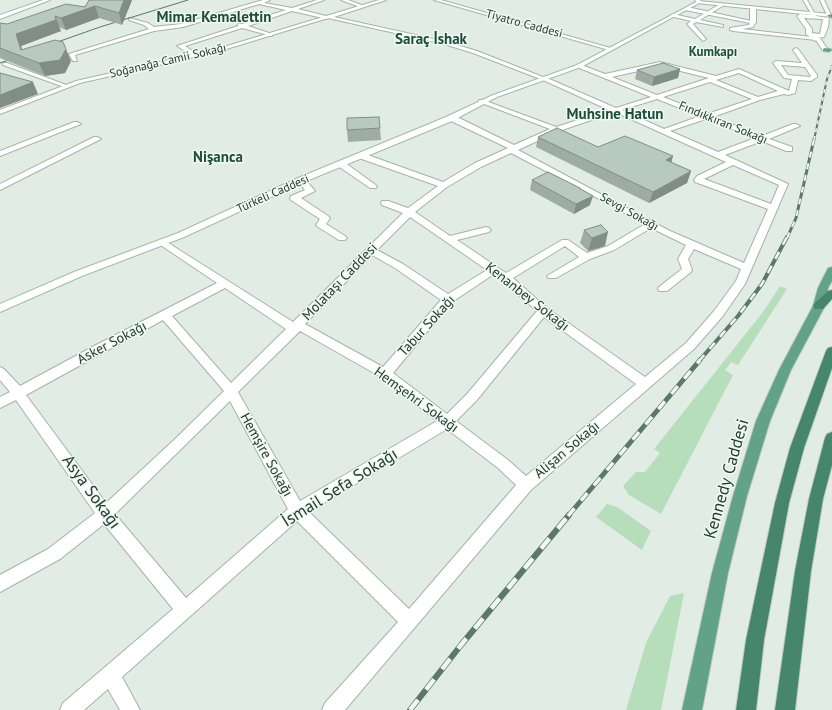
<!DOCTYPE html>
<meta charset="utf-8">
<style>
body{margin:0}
canvas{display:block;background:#e0ece4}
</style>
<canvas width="832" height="710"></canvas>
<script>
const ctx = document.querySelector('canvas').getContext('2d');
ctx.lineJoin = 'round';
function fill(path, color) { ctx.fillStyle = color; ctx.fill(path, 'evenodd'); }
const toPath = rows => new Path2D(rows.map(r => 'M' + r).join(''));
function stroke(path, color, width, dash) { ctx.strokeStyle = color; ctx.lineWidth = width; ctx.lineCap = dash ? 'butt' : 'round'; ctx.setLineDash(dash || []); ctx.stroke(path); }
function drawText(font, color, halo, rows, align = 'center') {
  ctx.font = font + ' "PT Sans",sans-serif'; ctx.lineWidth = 3; ctx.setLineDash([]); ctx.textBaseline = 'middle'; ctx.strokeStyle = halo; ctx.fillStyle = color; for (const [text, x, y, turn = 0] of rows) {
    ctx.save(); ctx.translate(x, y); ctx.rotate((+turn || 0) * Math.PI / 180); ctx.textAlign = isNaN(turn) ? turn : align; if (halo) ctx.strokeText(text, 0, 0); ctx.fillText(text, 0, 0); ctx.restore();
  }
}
const green = toPath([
 [780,286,787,289,738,365,731,362,725,370,733,375,661,514,629,495,623,486,636,472,645,472,660,453,654,449,763,312],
 [607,504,617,507,651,531,642,550,596,517],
 [684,593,661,710,626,710,646,643,670,596]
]);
const minor = toPath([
 [263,0,270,0,264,3,292,8,317,0,324,0,298,9,330,17,327,19,292,11,248,26,272,34,272,36,242,28,185,46,198,55,198,57,196,58,177,46,238,26,238,24,242,24,286,10,259,4,183,27,154,31,75,55,77,61,73,61,69,54,149,29,144,25,129,20,129,18,148,23,154,27,181,24,263,0],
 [341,0,348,0,364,6,360,7,341,0],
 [803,0,807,0,816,16,829,18,828,27,824,37,817,38,818,39,815,41,806,34,806,29,797,16,800,14,812,15,803,0],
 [804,18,823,19,820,34,812,33,812,29,804,18],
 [820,0,824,0,832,17,828,17,820,0],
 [720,4,724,5,700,20,723,25,723,27,696,22,693,24,706,39,703,41,687,24,691,21,670,16,673,14,695,19,720,4],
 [753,7,756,9,756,22,753,24,750,22,750,9,753,7],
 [796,48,798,49,817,75,817,77,811,81,798,80,795,93,788,95,784,94,760,100,713,117,762,136,793,124,796,124,800,126,769,139,792,147,792,151,786,151,762,141,725,155,788,184,745,284,722,317,694,349,531,490,345,710,322,710,325,703,398,622,297,521,122,677,140,710,120,710,108,689,84,710,60,710,63,703,173,609,104,524,60,559,0,592,0,575,48,549,95,513,16,400,0,408,0,397,10,392,0,380,0,367,4,369,20,386,96,345,217,283,159,244,157,242,162,239,293,322,403,213,382,205,381,203,382,201,388,201,408,208,438,186,359,158,359,154,365,154,443,182,475,163,508,148,449,120,449,116,455,116,514,145,550,129,479,102,479,100,483,100,556,127,609,110,543,80,543,78,547,78,616,108,651,97,577,67,577,65,579,64,605,74,660,62,716,76,739,69,789,91,792,79,784,78,773,63,776,61,802,63,793,50,796,48],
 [781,65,805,67,811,76,810,77,788,75,781,65],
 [660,66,709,78,657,95,612,77,660,66],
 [739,73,778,91,758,97,716,80,739,73],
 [710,82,752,99,707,114,663,97,710,82],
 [657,99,700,116,664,129,622,110,657,99],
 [615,112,726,162,697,176,694,180,695,182,768,209,744,263,670,231,518,150,559,131,615,112],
 [706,119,755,138,718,152,670,131,706,119],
 [511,153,588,193,645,224,608,246,587,253,568,240,562,240,506,273,457,240,489,232,491,230,489,228,486,227,450,236,415,212,447,187,481,167,511,153],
 [733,165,779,185,771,204,704,179,733,165],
 [410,217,445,241,487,270,448,294,403,264,377,250,410,217],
 [651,228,686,245,678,259,682,269,659,287,658,289,659,291,667,291,691,272,692,270,688,259,694,249,741,269,736,281,714,311,686,343,645,377,547,308,513,278,565,246,579,257,547,276,548,278,556,278,590,259,614,250,651,228],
 [372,255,395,268,441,300,383,367,305,324,372,255],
 [494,274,537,311,467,394,447,414,393,373,452,302,494,274],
 [225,288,286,329,231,383,172,316,225,288],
 [544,317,636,384,526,476,508,460,456,421,477,400,544,317],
 [163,320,224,391,174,440,106,503,26,395,163,320],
 [300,331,381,377,437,421,300,501,238,392,300,331],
 [230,401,288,509,186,598,115,514,230,401],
 [447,429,498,468,516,485,409,609,309,512,447,429],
 [3,63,7,63,69,86,64,87,3,65,3,63],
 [74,122,77,122,81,124,0,156,0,151,74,122],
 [94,137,97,137,101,139,0,190,0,184,94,137],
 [338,162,344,162,377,186,376,188,370,188,338,166,338,162],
 [301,177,304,178,315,191,301,198,328,216,330,218,326,224,345,236,347,238,345,240,339,240,318,227,316,225,320,219,291,200,290,198,291,196,305,190,297,180,301,177]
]);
const tertiary = toPath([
 [379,0,386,0,334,17,447,42,477,51,548,79,543,80,473,53,444,44,328,18,220,51,80,83,0,114,0,110,76,81,217,49,379,0],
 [434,0,441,0,614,49,609,50,434,0],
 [699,1,830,14,832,17,697,3,699,1],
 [687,7,756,22,753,27,742,29,820,38,828,50,823,51,816,40,733,31,730,30,730,28,749,25,750,23,685,10,685,8,687,7]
]);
const secondary = toPath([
 [43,0,50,0,0,19,0,15,43,0],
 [695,0,700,0,701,2,581,67,497,97,452,121,304,182,184,237,82,276,0,312,0,304,74,272,178,233,298,178,446,117,493,95,577,65,685,8,696,2,695,0]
]);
const primary = toPath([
 [832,14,832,18,827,16,828,15,832,14],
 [825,48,831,49,832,50,829,52,823,51,823,49,825,48],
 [832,267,832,281,828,288,825,306,791,370,770,421,747,496,728,573,702,710,682,710,712,573,733,496,756,421,779,370,813,306,818,288,828,268,832,267]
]);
const trunk = toPath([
 [832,290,832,299,823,309,815,309,813,306,815,303,828,291,832,290],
 [832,347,832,368,804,448,789,503,764,640,756,710,736,710,746,640,775,503,790,448,826,351,828,348,832,347],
 [832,432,832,465,823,499,811,571,795,710,775,710,795,571,809,499,825,438,827,434,832,432]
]);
const tram = toPath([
 [49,45,100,27,188,0],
 [0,63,17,57]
]);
const railFar4 = toPath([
 [814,140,827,79,832,66]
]);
const railFar3 = toPath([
 [787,238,796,218,814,139]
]);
const railFar2 = toPath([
 [699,361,738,316,762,284,787,237]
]);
const railFar1 = toPath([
 [568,516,700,360]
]);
const rail = toPath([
 [410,710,461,645,569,515]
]);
const wall = toPath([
 [89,0,132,0,122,25,99,18,66,30,59,27,61,31,21,46,22,50,71,61,65,73,45,76,0,58,0,23,7,24,85,7],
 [680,69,678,78,652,86,635,79,637,70],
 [380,128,381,140,348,142,347,130],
 [538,137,598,147,673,156,671,162,691,171,687,183,649,203,536,147],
 [532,180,580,189,590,205,574,214,530,190],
 [584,230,605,246,588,251,580,243]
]);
const shadedWall = toPath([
 [124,0,132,0,122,25,119,13],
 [95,6,99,18,66,30,61,18],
 [55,16,61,31,21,46,25,57,21,50,16,34],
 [66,49,71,61,65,73,45,76,39,63],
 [680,69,678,78,652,86,654,77],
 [33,82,38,94,0,108,0,95],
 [673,156,670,167,666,160],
 [691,171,687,183,649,203,653,192],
 [593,196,590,205,574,214,576,204],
 [608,232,605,246,588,251,592,238]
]);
const building = toPath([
 [89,0,124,0,119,13,95,6,61,18,55,16,56,20,16,34,21,50,55,40,63,42,66,49,60,60,39,63,0,48,0,23,7,24,66,4,85,7,89,0],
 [663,63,680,69,654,77,637,70,663,63],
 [0,73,33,82,0,95,0,73],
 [379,117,380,128,347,130,347,118,379,117],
 [557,128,598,147,625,136,673,156,666,160,691,171,653,192,538,137,557,128],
 [548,172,580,188,579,188,593,196,576,204,532,180,548,172],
 [601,225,608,232,592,238,584,230,601,225]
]);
const farStreetnames = [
 ["Tiyatro Caddesi",524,24,15],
 ["Soğanağa Camii Sokağı",168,61,-13],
 ["Fındıkkıran Sokağı",723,123,22],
 ["Türkeli Caddesi",273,194,-24],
 ["Sevgi Sokağı",629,212,29]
];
const farQuarternames = [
 ["Kumkapı",713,52]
];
const streetNames = [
 ["Molataşı Caddesi",340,282,-46],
 ["Kenanbey Sokağı",527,297,38],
 ["Tabur Sokağı",427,326,-48],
 ["Asker Sokağı",112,343,-28],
 ["Hemşehri Sokağı",416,400,36],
 ["Alişan Sokağı",567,450,-40],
 ["Hemşire Sokağı",266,455,61]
];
const farDistrictnames = [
 ["Mimar Kemalettin",214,18],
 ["Saraç İshak",431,40],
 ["Muhsine Hatun",615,115],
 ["Nişanca",218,158]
];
const nearStreetnames = [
 ["Kennedy Caddesi",727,479,-74],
 ["İsmail Sefa Sokağı",340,488,-32],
 ["Asya Sokağı",91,492,54]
];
fill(green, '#b7debb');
stroke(minor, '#a3b4aa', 2);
stroke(tertiary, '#a3b4aa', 2);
stroke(secondary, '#a0bbad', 2);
stroke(primary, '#c1c9c5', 2);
stroke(trunk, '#c1c9c5', 2);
fill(minor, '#fff');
fill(tertiary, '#fff');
fill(secondary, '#fff');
fill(primary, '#62a387');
fill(trunk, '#46866c');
stroke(tram, '#5a786b', 1);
stroke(railFar4, '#5a786b', 2);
stroke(railFar3, '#5a786b', 3);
stroke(railFar2, '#5a786b', 4);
stroke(railFar1, '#5a786b', 5);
stroke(rail, '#5a786b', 6);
stroke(railFar4, '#f0f8f3', 1.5, [4]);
stroke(railFar3, '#f0f8f3', 2, [6]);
stroke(railFar2, '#f0f8f3', 2.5, [8]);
stroke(railFar1, '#f0f8f3', 3.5, [10]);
stroke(rail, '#f0f8f3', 4.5, [13]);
fill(wall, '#9eada4');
fill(shadedWall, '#818d86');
fill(building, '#b8c9bf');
stroke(building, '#818d86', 1);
drawText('12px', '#203d2f', '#f0f8f3', farStreetnames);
drawText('bold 13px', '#1b4f39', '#f0f8f3', farQuarternames);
drawText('14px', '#203d2f', '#f0f8f3', streetNames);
drawText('bold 15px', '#1b4f39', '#f0f8f3', farDistrictnames);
drawText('17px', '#203d2f', '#f0f8f3', nearStreetnames);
</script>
